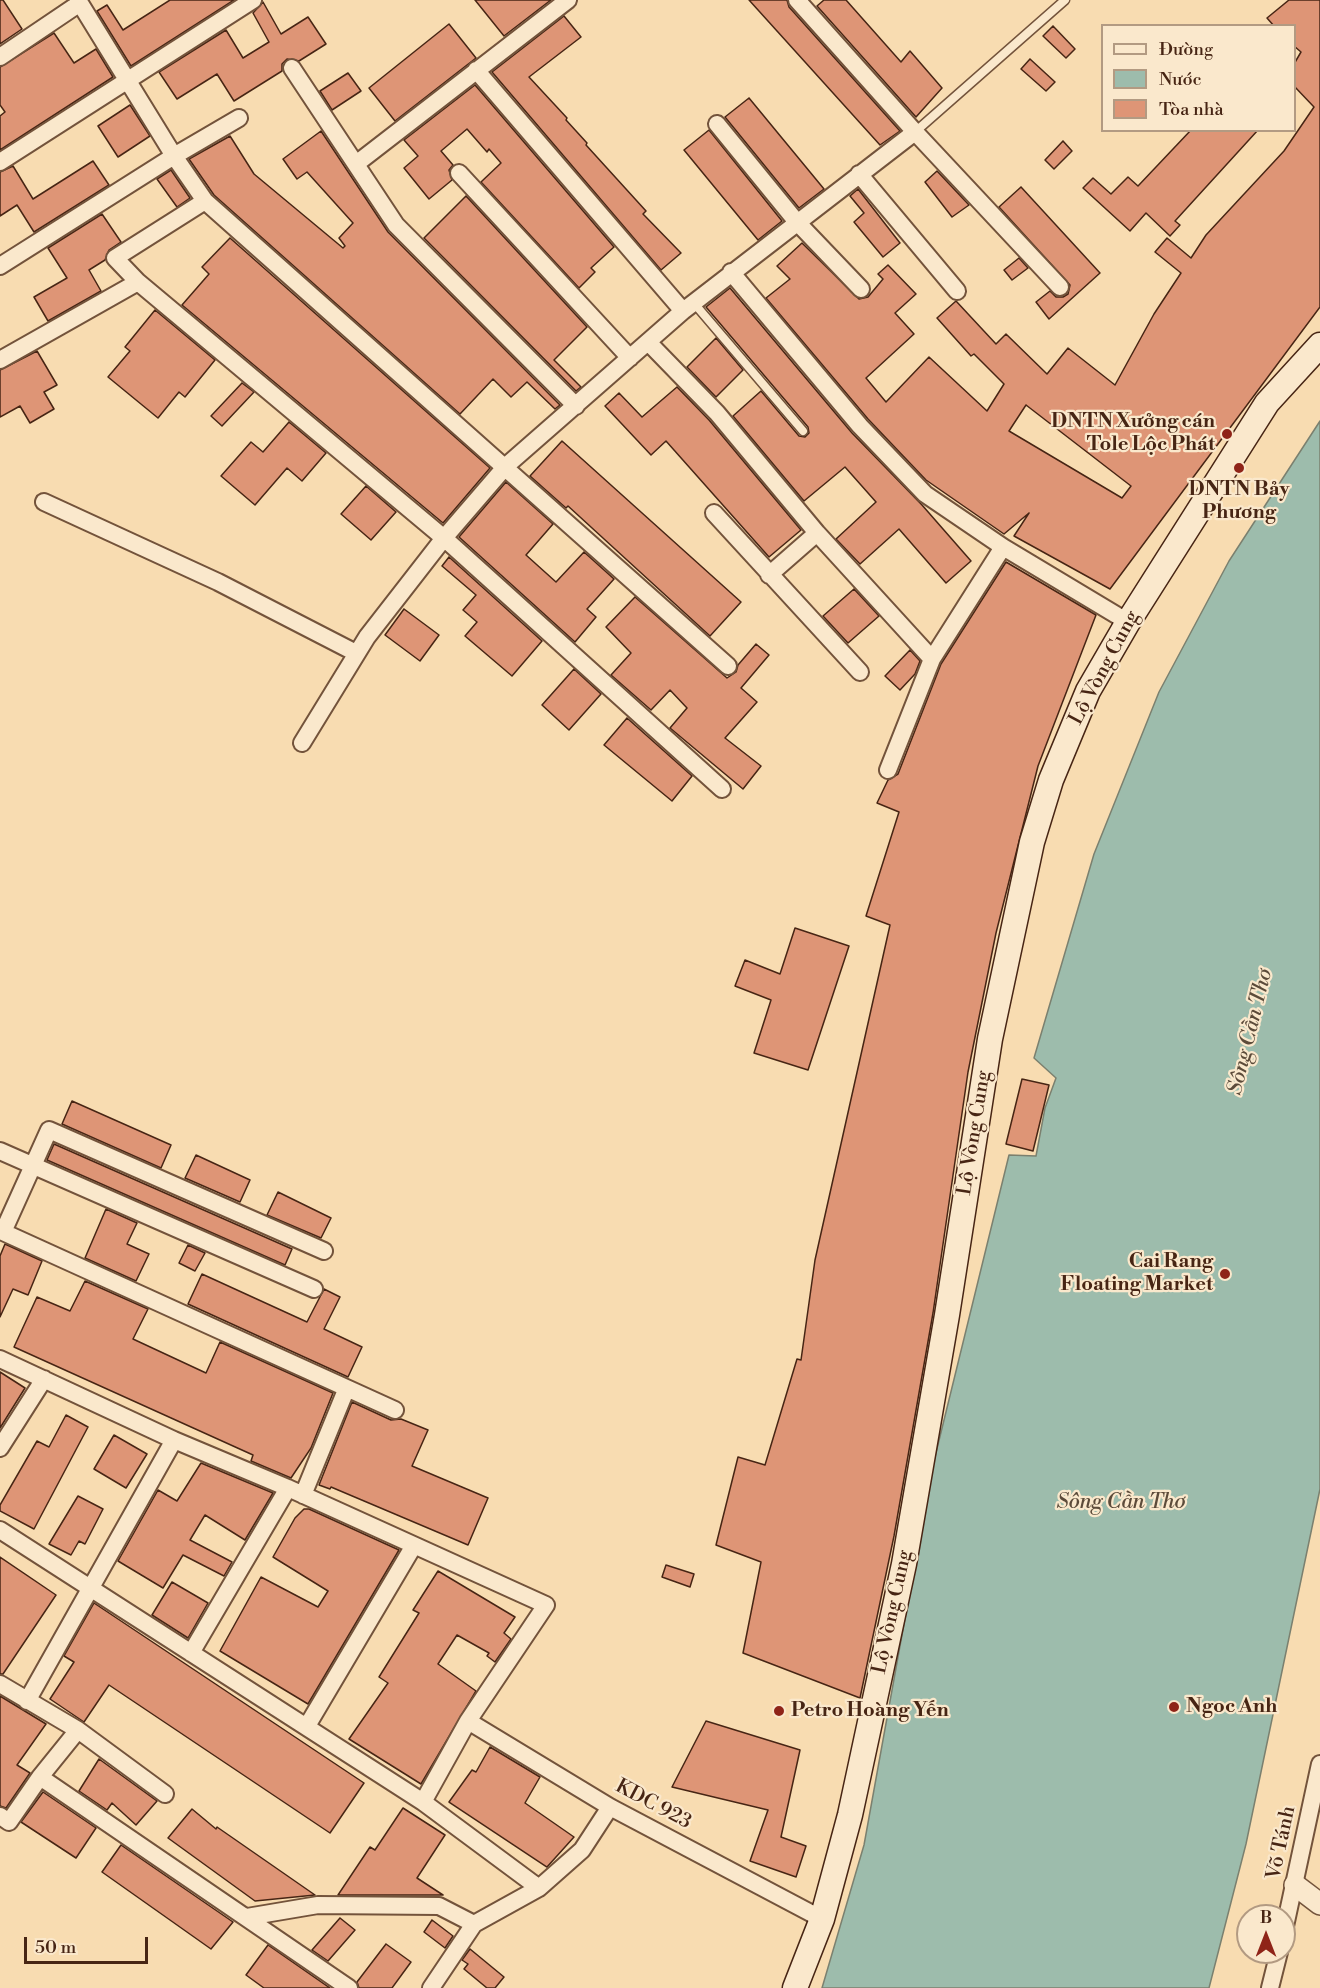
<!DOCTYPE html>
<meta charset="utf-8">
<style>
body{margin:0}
#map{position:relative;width:1320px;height:1988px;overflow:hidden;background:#f8dcb1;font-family:"Libre Bodoni",serif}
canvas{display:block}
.legend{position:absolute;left:1101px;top:24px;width:195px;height:108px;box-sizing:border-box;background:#fae8cc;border:2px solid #b29a82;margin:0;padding:8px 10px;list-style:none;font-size:18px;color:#472514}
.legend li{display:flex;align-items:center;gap:12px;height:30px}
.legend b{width:30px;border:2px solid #b29a82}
.north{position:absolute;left:1236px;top:1904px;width:60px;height:60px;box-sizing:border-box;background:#fae8cc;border:2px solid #b29a82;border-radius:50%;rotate:0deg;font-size:16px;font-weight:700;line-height:24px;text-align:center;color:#472514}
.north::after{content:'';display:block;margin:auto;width:21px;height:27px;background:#8f2418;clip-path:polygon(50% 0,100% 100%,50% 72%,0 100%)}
.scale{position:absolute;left:24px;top:1937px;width:124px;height:27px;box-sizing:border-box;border:3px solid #472514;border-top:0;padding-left:8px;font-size:18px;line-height:21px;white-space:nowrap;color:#472514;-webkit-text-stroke:4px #fae8cc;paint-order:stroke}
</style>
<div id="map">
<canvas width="1320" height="1988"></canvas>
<ul class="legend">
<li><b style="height:8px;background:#fae8cc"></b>Đường</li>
<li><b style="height:16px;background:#9dbcac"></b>Nước</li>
<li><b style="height:16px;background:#de9576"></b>Tòa nhà</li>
</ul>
<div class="north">B</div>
<div class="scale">50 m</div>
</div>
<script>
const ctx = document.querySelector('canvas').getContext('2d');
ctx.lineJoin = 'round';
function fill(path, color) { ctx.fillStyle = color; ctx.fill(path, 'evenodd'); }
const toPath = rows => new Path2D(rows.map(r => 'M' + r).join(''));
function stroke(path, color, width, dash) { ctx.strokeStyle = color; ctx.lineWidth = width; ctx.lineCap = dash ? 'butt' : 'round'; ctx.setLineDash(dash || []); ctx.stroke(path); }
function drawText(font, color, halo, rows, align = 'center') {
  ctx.font = font + ' "Libre Bodoni",serif'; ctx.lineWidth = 4.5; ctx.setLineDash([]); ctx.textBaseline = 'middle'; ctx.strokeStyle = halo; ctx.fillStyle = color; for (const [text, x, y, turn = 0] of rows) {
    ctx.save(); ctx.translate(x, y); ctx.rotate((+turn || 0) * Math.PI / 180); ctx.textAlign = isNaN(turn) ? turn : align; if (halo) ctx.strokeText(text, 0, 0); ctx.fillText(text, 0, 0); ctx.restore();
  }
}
const water = toPath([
 [1320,421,1320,1489,1246,1844,1209,1988,822,1988,864,1845,932,1469,1009,1155,1036,1156,1045,1108,1056,1078,1034,1058,1094,854,1159,692,1229,561,1320,421]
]);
const building = toPath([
 [0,0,3,0,22,29,0,44,0,0],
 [170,0,234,0,131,66,97,11,107,5,123,30,170,0],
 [475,0,551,0,504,36,475,0],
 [749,0,787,0,789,7,900,131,880,145,749,0],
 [824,0,846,0,901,62,910,51,942,88,916,117,817,6,824,0],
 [1289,0,1320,0,1320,307,1110,589,1014,536,1029,513,1004,534,926,480,868,419,766,298,790,279,777,266,802,243,859,299,868,297,883,279,878,274,888,265,916,294,895,313,914,334,866,378,886,402,929,357,987,411,1004,384,974,354,971,356,937,318,956,301,996,344,1006,334,1047,374,1068,348,1115,385,1154,314,1181,273,1155,252,1167,238,1191,258,1206,235,1284,151,1314,107,1294,86,1294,64,1301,52,1294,46,1294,26,1274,26,1267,18,1289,0],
 [1026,405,1131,486,1122,498,1009,431,1026,405],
 [263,2,281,34,308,17,326,44,299,61,287,59,282,64,282,71,234,101,217,74,177,99,159,72,226,30,243,58,269,42,253,13,263,2],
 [564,16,581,37,529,77,567,118,566,120,587,143,586,145,646,211,643,214,681,253,661,270,492,72,564,16],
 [449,24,476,58,395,121,369,88,449,24],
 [1053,26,1075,49,1066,58,1043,36,1053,26],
 [54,33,74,63,96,49,113,77,0,150,0,116,5,112,0,105,0,67,54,33],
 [1030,59,1055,82,1046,91,1021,69,1030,59],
 [348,73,361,91,332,110,320,91,348,73],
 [475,85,614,247,591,268,595,272,579,288,481,182,501,163,489,149,487,152,467,129,441,151,453,165,449,170,452,180,429,199,404,168,418,156,404,140,475,85],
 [749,98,824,189,799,208,725,117,749,98],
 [130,105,150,136,118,157,98,126,130,105],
 [709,130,782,221,758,240,684,150,709,130],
 [1191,130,1258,130,1175,221,1180,225,1170,236,1146,213,1130,231,1083,188,1093,178,1111,194,1128,177,1138,186,1191,130],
 [321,131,388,232,560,405,555,409,527,382,511,397,493,379,460,414,214,195,189,159,230,136,254,174,343,248,345,246,339,238,353,223,307,172,297,179,283,159,321,131],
 [1063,141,1072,151,1054,169,1045,160,1063,141],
 [93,161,109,185,34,232,17,205,0,216,0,172,13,166,33,199,93,161],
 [171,170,190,198,177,207,157,179,171,170],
 [937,171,969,205,952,217,925,182,937,171],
 [1021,187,1100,273,1049,319,1036,302,1050,291,1056,297,1063,297,1068,294,1070,285,999,207,1021,187],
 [858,189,900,243,883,257,854,222,864,213,850,196,858,189],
 [466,196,587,327,554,360,581,387,576,391,424,238,466,196],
 [102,214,121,242,109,250,105,260,89,270,101,291,48,321,34,297,67,278,48,248,102,214],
 [230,238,490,468,443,523,182,305,209,274,202,267,230,238],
 [1019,258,1028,268,1012,280,1004,270,1019,258],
 [730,288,852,433,922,505,971,561,946,583,899,529,860,564,836,539,876,502,845,467,804,501,733,416,761,391,799,436,805,437,809,433,808,427,706,307,730,288],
 [155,310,215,360,185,397,179,392,158,418,108,377,130,351,125,347,155,310],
 [716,338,743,370,716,397,687,367,716,338],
 [37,351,57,385,44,392,54,409,30,423,20,406,0,417,0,370,37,351],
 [242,383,254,392,222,426,211,416,242,383],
 [677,387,709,420,801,530,769,557,666,441,651,455,605,406,619,393,642,417,677,387],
 [289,422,326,453,302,481,287,468,255,505,221,476,251,442,263,452,289,422],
 [562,441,741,602,710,636,568,506,566,508,530,476,562,441],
 [506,482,553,524,526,555,556,582,584,552,614,579,587,609,596,617,575,642,459,537,506,482],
 [366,486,396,512,371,540,341,514,366,486],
 [449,557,542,641,512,676,465,636,477,622,463,610,476,595,442,566,449,557],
 [1006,562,1096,615,1038,766,996,933,968,1072,933,1313,894,1536,860,1698,743,1653,761,1562,716,1545,738,1457,765,1465,797,1359,801,1360,815,1260,890,925,866,916,899,812,877,803,888,780,898,774,941,664,1006,562],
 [854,589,879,616,848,643,823,616,854,589],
 [635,597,727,678,736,672,738,665,756,644,769,655,741,688,757,702,725,738,761,766,743,789,670,728,687,708,670,690,651,710,611,675,631,653,606,627,635,597],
 [404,609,439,635,420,661,385,635,404,609],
 [910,650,920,661,915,674,900,690,885,676,910,650],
 [574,669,601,694,569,730,542,705,574,669],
 [627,718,692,776,672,801,604,745,627,718],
 [795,928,849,946,808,1070,754,1053,771,1000,735,986,745,960,780,974,795,928],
 [1022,1079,1049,1085,1033,1151,1006,1144,1022,1079],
 [72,1101,171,1145,161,1168,62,1124,72,1101],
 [54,1144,292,1249,285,1265,47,1160,54,1144],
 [196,1155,250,1180,240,1202,185,1178,196,1155],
 [278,1192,331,1218,321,1238,267,1215,278,1192],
 [106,1209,137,1223,127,1244,149,1254,136,1281,85,1258,106,1209],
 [5,1244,42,1261,28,1295,13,1289,0,1317,0,1256,5,1244],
 [188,1245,205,1253,195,1271,179,1263,188,1245],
 [202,1274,307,1322,324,1289,340,1297,324,1329,362,1347,348,1377,188,1304,202,1274],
 [85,1281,148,1309,133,1339,206,1373,220,1342,333,1393,311,1448,291,1478,251,1461,253,1455,14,1347,37,1297,70,1311,85,1281],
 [0,1372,25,1388,0,1428,0,1372],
 [352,1402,391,1420,401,1419,428,1430,412,1466,488,1498,468,1545,331,1487,330,1489,319,1485,352,1402],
 [66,1415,88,1427,34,1529,0,1511,0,1505,37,1441,49,1447,66,1415],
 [114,1435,147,1454,126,1488,94,1469,114,1435],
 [201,1463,273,1493,245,1540,205,1515,190,1540,232,1562,224,1576,183,1555,163,1588,118,1561,158,1490,177,1501,201,1463],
 [78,1496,103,1509,85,1544,79,1541,71,1555,49,1544,78,1496],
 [304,1509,309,1509,399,1550,308,1704,220,1651,261,1577,318,1607,328,1591,273,1557,295,1518,304,1509],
 [0,1557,56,1595,3,1674,0,1674,0,1557],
 [666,1565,694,1574,690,1587,662,1577,666,1565],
 [438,1571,515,1617,504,1633,511,1639,495,1662,487,1656,489,1653,457,1635,438,1664,476,1691,421,1784,349,1739,388,1683,379,1677,419,1613,413,1610,438,1571],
 [172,1582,208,1603,188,1638,152,1615,172,1582],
 [94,1603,364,1783,330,1833,109,1685,84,1722,50,1699,74,1662,64,1656,94,1603],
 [0,1696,46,1724,17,1765,30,1773,6,1808,0,1806,0,1696],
 [706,1721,800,1750,781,1837,806,1846,796,1877,750,1861,768,1810,672,1787,706,1721],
 [490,1747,540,1777,525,1803,574,1837,547,1867,449,1802,472,1770,476,1772,490,1747],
 [99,1759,157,1801,136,1825,112,1803,107,1810,79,1791,99,1759],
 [43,1792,96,1828,76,1858,21,1822,43,1792],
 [403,1808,445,1835,417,1878,443,1895,338,1895,370,1847,375,1850,403,1808],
 [192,1809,216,1829,217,1827,315,1895,255,1901,168,1838,192,1809],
 [121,1845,233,1922,211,1949,102,1872,121,1845],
 [340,1918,355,1930,328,1961,312,1950,340,1918],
 [432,1920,453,1936,445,1948,424,1932,432,1920],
 [386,1944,411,1962,392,1988,359,1988,357,1982,386,1944],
 [268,1945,330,1988,264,1988,246,1975,268,1945],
 [470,1949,504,1977,495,1988,487,1988,464,1969,468,1964,462,1960,470,1949]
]);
const service = toPath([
 [915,132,1065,0],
 [693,302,803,431]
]);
const minor = toPath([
 [78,0,174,156,205,201,728,666],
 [797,0,915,132,1060,287],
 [0,57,80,3],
 [292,68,396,225,576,406],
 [476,70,683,311],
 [717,124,796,221,861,289],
 [0,162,253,0],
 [356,164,568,0],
 [459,173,630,358],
 [859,174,957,291],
 [0,266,174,156,239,118],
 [731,272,860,426,925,494,1003,547,1128,622],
 [138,282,115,258,205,201],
 [648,342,717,413,817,533,932,659],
 [0,360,138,282,444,538,722,789],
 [44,502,218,582,356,653],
 [714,513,860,672],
 [769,575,817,533],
 [302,743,367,637,444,538,506,466,683,311,915,132],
 [888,770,932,659,1003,547],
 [0,1151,314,1289],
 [324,1251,49,1130,3,1232,395,1410],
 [0,1359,174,1440,288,1488,546,1605,468,1721,423,1802],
 [0,1448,44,1379],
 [303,1495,346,1390],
 [0,1530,423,1802,539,1888],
 [191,1653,288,1488],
 [0,1684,78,1730,165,1794],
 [27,1701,174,1440],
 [468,1721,610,1807,822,1919],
 [307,1726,413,1547],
 [40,1777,349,1988],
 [0,1816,9,1822,40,1777,78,1730],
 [247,1917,318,1905,439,1906,474,1924],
 [1284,1931,1320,1764],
 [431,1988,474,1924,539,1888,582,1850,610,1807],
 [1270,1988,1279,1952]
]);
const tertiary = toPath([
 [1295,1885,1320,1904]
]);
const secondary = toPath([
 [795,1988,822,1919,850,1815,904,1564,947,1315,990,1039,1032,842,1051,780,1088,691,1128,622,1267,403,1320,345]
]);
const markers = [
 [1227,434,6,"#8f2418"],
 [1239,468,6,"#8f2418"],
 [1225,1274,6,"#8f2418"],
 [1174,1707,6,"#8f2418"],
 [779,1711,6,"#8f2418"]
];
const poiNames = [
 ["DNTN Xưởng cán",1215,422],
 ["Tole Lộc Phát",1215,445],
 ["DNTN Bảy",1239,490,"center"],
 ["Phương",1239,513,"center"],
 ["Cai Rang",1213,1262],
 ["Floating Market",1213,1285],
 ["Ngoc Anh",1186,1707,"left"],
 ["Petro Hoàng Yến",791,1711,"left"]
];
const streetNames = [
 ["Lộ Vòng Cung",1105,668,-62],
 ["Lộ Vòng Cung",975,1133,-81],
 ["Lộ Vòng Cung",893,1612,-78],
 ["KDC 923",653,1805,28],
 ["Võ Tánh",1282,1843,-78]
];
const waterNames = [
 ["Sông Cần Thơ",1251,1032,-76],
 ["Sông Cần Thơ",1121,1503]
];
fill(water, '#9dbcac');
stroke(water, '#7b806f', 1.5);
fill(building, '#de9576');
stroke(building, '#472514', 1.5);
stroke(service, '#73533b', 11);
stroke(minor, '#73533b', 20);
stroke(tertiary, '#73533b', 24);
stroke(secondary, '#472514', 27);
stroke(service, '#fae8cc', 8);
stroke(minor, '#fae8cc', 16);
stroke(tertiary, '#fae8cc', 21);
stroke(secondary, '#fae8cc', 24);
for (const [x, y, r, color] of markers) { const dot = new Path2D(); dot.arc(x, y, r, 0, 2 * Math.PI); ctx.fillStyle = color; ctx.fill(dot); stroke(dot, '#fae8cc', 2); }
drawText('bold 20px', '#472514', '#fae8cc', poiNames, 'right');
drawText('20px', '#472514', '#fae8cc', streetNames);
drawText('italic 21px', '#5c4b3a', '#fae8cc', waterNames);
</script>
